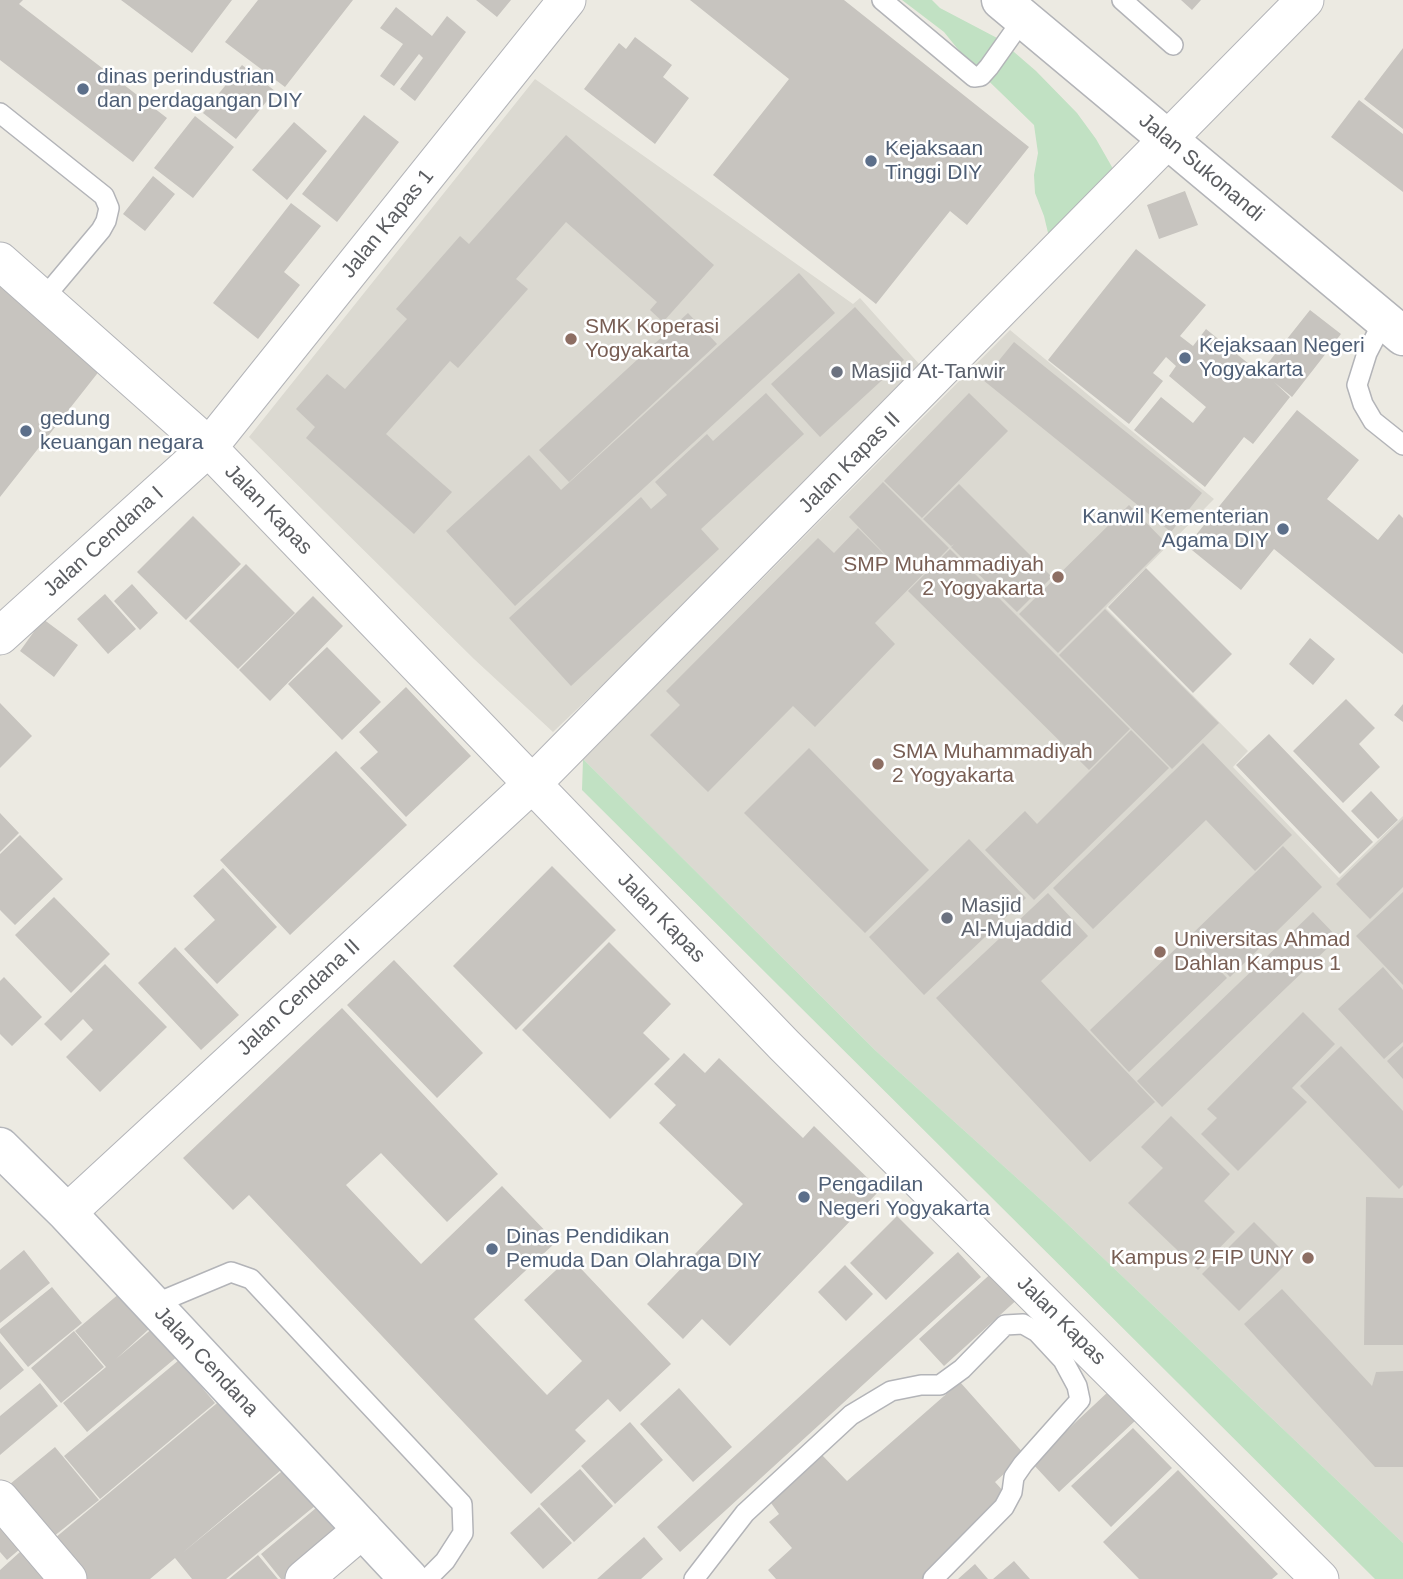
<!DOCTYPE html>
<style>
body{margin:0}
canvas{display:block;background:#eceae2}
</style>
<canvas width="1403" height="1579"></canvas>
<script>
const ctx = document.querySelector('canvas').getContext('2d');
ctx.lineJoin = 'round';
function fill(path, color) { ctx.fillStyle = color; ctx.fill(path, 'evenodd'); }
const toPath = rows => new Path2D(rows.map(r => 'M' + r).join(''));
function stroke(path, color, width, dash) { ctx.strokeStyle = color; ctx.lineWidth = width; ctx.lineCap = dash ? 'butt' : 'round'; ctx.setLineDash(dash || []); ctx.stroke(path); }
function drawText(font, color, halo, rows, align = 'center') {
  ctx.font = font + ' Arial,sans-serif'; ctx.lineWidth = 5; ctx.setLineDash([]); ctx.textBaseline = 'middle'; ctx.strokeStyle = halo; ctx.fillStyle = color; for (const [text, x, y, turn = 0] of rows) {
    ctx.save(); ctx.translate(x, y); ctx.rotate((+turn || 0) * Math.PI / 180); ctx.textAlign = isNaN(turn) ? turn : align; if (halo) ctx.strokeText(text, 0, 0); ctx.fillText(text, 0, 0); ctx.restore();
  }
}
const education = toPath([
 [535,79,853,304,860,298,929,375,553,732,474,659,249,437],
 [1010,330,1214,499,1106,608,1248,751,1233,767,1339,878,1403,816,1403,1543,1059,1216,876,1051,583,759]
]);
const green = toPath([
 [902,0,932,0,940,8,999,39,1036,71,1077,113,1096,139,1116,174,1129,206,1106,224,1049,237,1044,216,1035,193,1034,175,1038,153,1034,125,965,58,944,32],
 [583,759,876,1051,1059,1216,1403,1543,1403,1579,1375,1579,582,790]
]);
const building = toPath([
 [0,0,23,0,19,4,167,118,133,162,0,60],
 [121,0,232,0,192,53],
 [258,0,353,0,285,87,225,42],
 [476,0,511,0,497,17],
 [690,0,844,0,1029,147,967,225,950,211,876,304,713,175,789,79],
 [1181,0,1201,0,1192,10],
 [396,7,432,36,447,16,466,32,415,101,400,89,423,58,419,54,394,86,380,76,403,44,380,28],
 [635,37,672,65,663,77,689,98,655,144,584,89,619,43,626,49],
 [1403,48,1403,129,1364,99],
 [242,65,275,91,236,139,203,113],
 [1359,100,1403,134,1403,192,1331,137],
 [364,115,399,142,337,222,302,194],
 [195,116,234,147,193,198,154,168],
 [294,122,327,151,287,200,252,170],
 [566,135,714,265,663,322,650,310,657,302,566,222,516,279,528,289,458,368,450,361,386,434,452,492,414,534,306,438,315,427,296,409,327,374,345,389,407,319,396,309,460,236,469,244],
 [153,176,175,194,145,231,123,214],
 [1185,191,1198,225,1159,239,1147,205],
 [291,203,321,226,284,272,300,285,258,339,213,303],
 [1136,249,1206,305,1180,336,1193,346,1206,329,1260,373,1310,310,1341,334,1292,397,1274,382,1290,397,1253,444,1244,437,1205,487,1134,430,1161,397,1193,423,1206,407,1169,376,1176,366,1166,357,1153,373,1163,381,1129,424,1048,360],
 [799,273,835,313,515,606,446,531,529,455,561,490],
 [0,283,104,365,0,497],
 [855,307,904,360,820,437,771,384],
 [688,313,717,344,569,482,539,450],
 [1014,342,1202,493,1171,532,983,380],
 [766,393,804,434,701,529,719,549,571,686,509,618,641,497,651,509,667,495,655,482,707,434,713,441],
 [969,393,1008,431,922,518,884,481],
 [1297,410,1359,460,1327,499,1378,540,1399,514,1403,518,1403,654,1274,549,1241,590,1187,546],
 [883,482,949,548,875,623,895,644,815,727,793,706,708,792,650,735,680,705,666,691,818,538,834,553,858,528,903,573,849,517],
 [959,484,1052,577,1017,612,951,547,954,544,951,546,923,519],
 [1129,505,1167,544,1058,653,1019,614],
 [193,516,241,564,186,620,137,572],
 [950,549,1130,729,1089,770,908,591],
 [246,564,295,613,238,669,189,621],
 [1146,568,1232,654,1193,693,1108,607],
 [132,584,158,613,140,630,114,601],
 [105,594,136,629,108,654,77,619],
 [313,596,343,626,270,701,239,670],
 [1105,609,1219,723,1172,769,1059,655],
 [43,619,78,645,54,677,20,651],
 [1310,638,1335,659,1313,685,1289,664],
 [327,647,381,702,342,740,288,684],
 [406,687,471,756,406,817,360,768,378,752,359,732],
 [1346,699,1375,728,1359,744,1380,767,1343,803,1293,751],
 [0,703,32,736,0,768],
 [1403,704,1403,722,1394,715],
 [1131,730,1169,768,1034,900,985,850,1025,811,1037,824],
 [1269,734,1373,842,1340,874,1236,765],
 [1203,743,1292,835,1255,871,1206,820,1093,929,1053,888],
 [809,748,929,870,865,933,744,813],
 [336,751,407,825,290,935,220,860],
 [1371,791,1398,820,1378,839,1351,811],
 [0,813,19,833,0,852],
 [1403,819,1403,887,1370,919,1336,884],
 [20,835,63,879,15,925,0,910,0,854],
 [969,839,1026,898,924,995,869,937],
 [1283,846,1322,887,1230,977,1190,936],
 [552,866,616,930,516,1030,453,966],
 [223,868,277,927,217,984,184,949,215,920,193,896],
 [1403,892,1403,985,1356,936],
 [1048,893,1088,936,1041,981,1155,1102,1090,1162,936,998],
 [54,897,110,954,71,993,15,935],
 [1313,912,1338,938,1162,1107,1137,1081],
 [1188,937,1227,978,1129,1072,1090,1030],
 [609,942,671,1004,643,1033,670,1059,610,1119,522,1030],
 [175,947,239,1015,201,1050,138,983],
 [394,960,483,1053,437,1098,347,1005],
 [105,964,167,1027,100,1092,66,1057,93,1030,83,1019,61,1041,44,1024],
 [1383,967,1403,990,1403,1042,1384,1059,1338,1009],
 [4,977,42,1017,12,1046,0,1034,0,981],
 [342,1008,498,1174,447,1222,381,1153,346,1185,421,1264,502,1186,556,1242,474,1319,547,1395,582,1361,524,1300,570,1257,671,1364,620,1412,608,1399,575,1430,586,1441,531,1494,249,1195,233,1210,183,1158],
 [1303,1012,1335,1044,1292,1088,1307,1102,1238,1171,1201,1134,1217,1118,1207,1109],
 [1341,1046,1403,1111,1403,1185,1399,1189,1300,1086],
 [1403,1046,1403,1079,1387,1061],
 [684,1053,705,1073,719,1058,803,1138,814,1126,880,1190,730,1346,702,1319,683,1339,647,1304,743,1204,659,1123,676,1105,654,1084],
 [1171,1116,1230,1174,1204,1201,1235,1232,1198,1270,1128,1203,1163,1168,1141,1147],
 [1366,1197,1403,1198,1403,1345,1364,1345],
 [897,1216,934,1253,886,1300,850,1263],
 [1254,1222,1291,1259,1239,1311,1202,1274],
 [24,1250,50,1283,0,1323,0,1270],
 [958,1252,981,1277,680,1552,657,1527],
 [845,1265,873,1294,846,1321,818,1292],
 [996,1269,1021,1296,944,1366,919,1339],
 [52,1287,82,1323,28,1367,0,1333,0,1329],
 [1282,1289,1372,1386,1376,1372,1403,1371,1403,1467,1375,1467,1244,1324],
 [120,1293,149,1329,116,1359,154,1327,178,1356,87,1432,63,1403,106,1367,75,1331],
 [74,1331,104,1367,61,1403,31,1368],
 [0,1341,24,1370,0,1390],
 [179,1360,215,1403,100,1499,64,1456],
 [960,1382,1025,1455,995,1482,1005,1493,926,1579,776,1579,768,1570,792,1548,769,1522,779,1514,771,1503,822,1455,847,1481],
 [40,1383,58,1406,0,1455,0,1416],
 [679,1388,732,1447,693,1482,640,1424],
 [1109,1391,1136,1420,1059,1492,1032,1463],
 [222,1399,281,1470,181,1554,286,1468,316,1505,226,1579,192,1579,175,1558,150,1579,79,1579,49,1543],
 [630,1422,663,1460,615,1504,581,1466],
 [1133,1428,1172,1468,1111,1527,1071,1486],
 [55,1447,99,1500,48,1541,4,1489],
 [580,1469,613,1506,574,1542,540,1504],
 [1178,1470,1278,1574,1272,1579,1139,1579,1103,1542],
 [322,1503,348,1535,294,1579,281,1579,261,1554],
 [539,1507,572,1543,543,1569,510,1533],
 [0,1512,27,1543,7,1560,0,1552],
 [644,1537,663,1559,641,1579,597,1579],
 [30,1543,49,1579,0,1579,0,1570],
 [258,1555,278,1579,229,1579],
 [1014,1561,1030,1579,993,1579],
 [975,1564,988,1579,958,1579]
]);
const service = toPath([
 [882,0,974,77,981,76,989,67,1023,19],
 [1122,0,1173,45],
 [0,113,104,196,109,208,106,221,101,230,43,299],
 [1384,320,1367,353,1357,385,1363,404,1373,421,1403,445],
 [152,1305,231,1272,251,1279,462,1504,463,1533,445,1561,427,1579],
 [694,1579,745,1513,851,1415,891,1391,921,1385,940,1385,962,1369,1005,1325,1023,1324,1037,1332,1063,1360,1077,1386,1080,1400,1023,1464,1014,1477,1012,1492,1004,1507,933,1579]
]);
const minor = toPath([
 [0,261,194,433,784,1045,1320,1579],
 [0,636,208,448,567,0],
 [67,1213,532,784,1305,0],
 [0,1499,68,1579],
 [304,1579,363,1529]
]);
const tertiary = toPath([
 [1001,0,1403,336]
]);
const secondary = toPath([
 [0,1147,67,1213,409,1579]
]);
const markers = [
 [83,89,7,"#5c6f8a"],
 [871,161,7,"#5c6f8a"],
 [571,339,7,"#8d6e63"],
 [1185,358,7,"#5c6f8a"],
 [837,372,7,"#6b7280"],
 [26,431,7,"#5c6f8a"],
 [1283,529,7,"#5c6f8a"],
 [1058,577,7,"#8d6e63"],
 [878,764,7,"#8d6e63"],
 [947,918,7,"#6b7280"],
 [1160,952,7,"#8d6e63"],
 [804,1197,7,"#5c6f8a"],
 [492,1249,7,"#5c6f8a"],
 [1308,1258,7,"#8d6e63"]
];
const serviceNames = [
 ["dinas perindustrian",97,77],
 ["dan perdagangan DIY",97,101],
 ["Kejaksaan",885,149],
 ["Tinggi DIY",885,173],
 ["Kejaksaan Negeri",1199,346],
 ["Yogyakarta",1199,370],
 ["gedung",40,419],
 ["keuangan negara",40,443],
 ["Kanwil Kementerian",1269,517,"right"],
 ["Agama DIY",1269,541,"right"],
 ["Pengadilan",818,1185],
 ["Negeri Yogyakarta",818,1209],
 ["Dinas Pendidikan",506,1237],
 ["Pemuda Dan Olahraga DIY",506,1261]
];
const streetNames = [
 ["Jalan Sukonandi",1201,168,40],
 ["Jalan Kapas 1",388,224,-51],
 ["Jalan Kapas II",850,463,-45],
 ["Jalan Kapas",268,510,46],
 ["Jalan Cendana I",104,542,-42],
 ["Jalan Kapas",661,918,46],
 ["Jalan Cendana II",299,998,-43],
 ["Jalan Kapas",1061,1321,45],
 ["Jalan Cendana",206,1362,47]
];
const educationNames = [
 ["SMK Koperasi",585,327],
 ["Yogyakarta",585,351],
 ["SMP Muhammadiyah",1044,565,"right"],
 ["2 Yogyakarta",1044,589,"right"],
 ["SMA Muhammadiyah",892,752],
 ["2 Yogyakarta",892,776],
 ["Universitas Ahmad",1174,940],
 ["Dahlan Kampus 1",1174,964],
 ["Kampus 2 FIP UNY",1294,1258,"right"]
];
const worshipNames = [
 ["Masjid At-Tanwir",851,372],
 ["Masjid",961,906],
 ["Al-Mujaddid",961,930]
];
fill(education, '#dbd9d1');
fill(green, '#c1e1c3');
fill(building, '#c7c4bf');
stroke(service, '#b3b4b8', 22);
stroke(minor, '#b3b4b8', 39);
stroke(tertiary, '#b3b4b8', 41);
stroke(secondary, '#b4b6bb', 41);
stroke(service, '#fff', 19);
stroke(minor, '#fff', 37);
stroke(tertiary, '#fff', 38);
stroke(secondary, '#fff', 38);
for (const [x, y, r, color] of markers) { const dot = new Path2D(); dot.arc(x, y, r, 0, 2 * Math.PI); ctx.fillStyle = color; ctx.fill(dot); stroke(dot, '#fff', 2.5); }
drawText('21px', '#4e5e75', '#fff', serviceNames, 'left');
drawText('21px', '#5b5d61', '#fff', streetNames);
drawText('21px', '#785e54', '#fff', educationNames, 'left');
drawText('21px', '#5b616d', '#fff', worshipNames, 'left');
</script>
